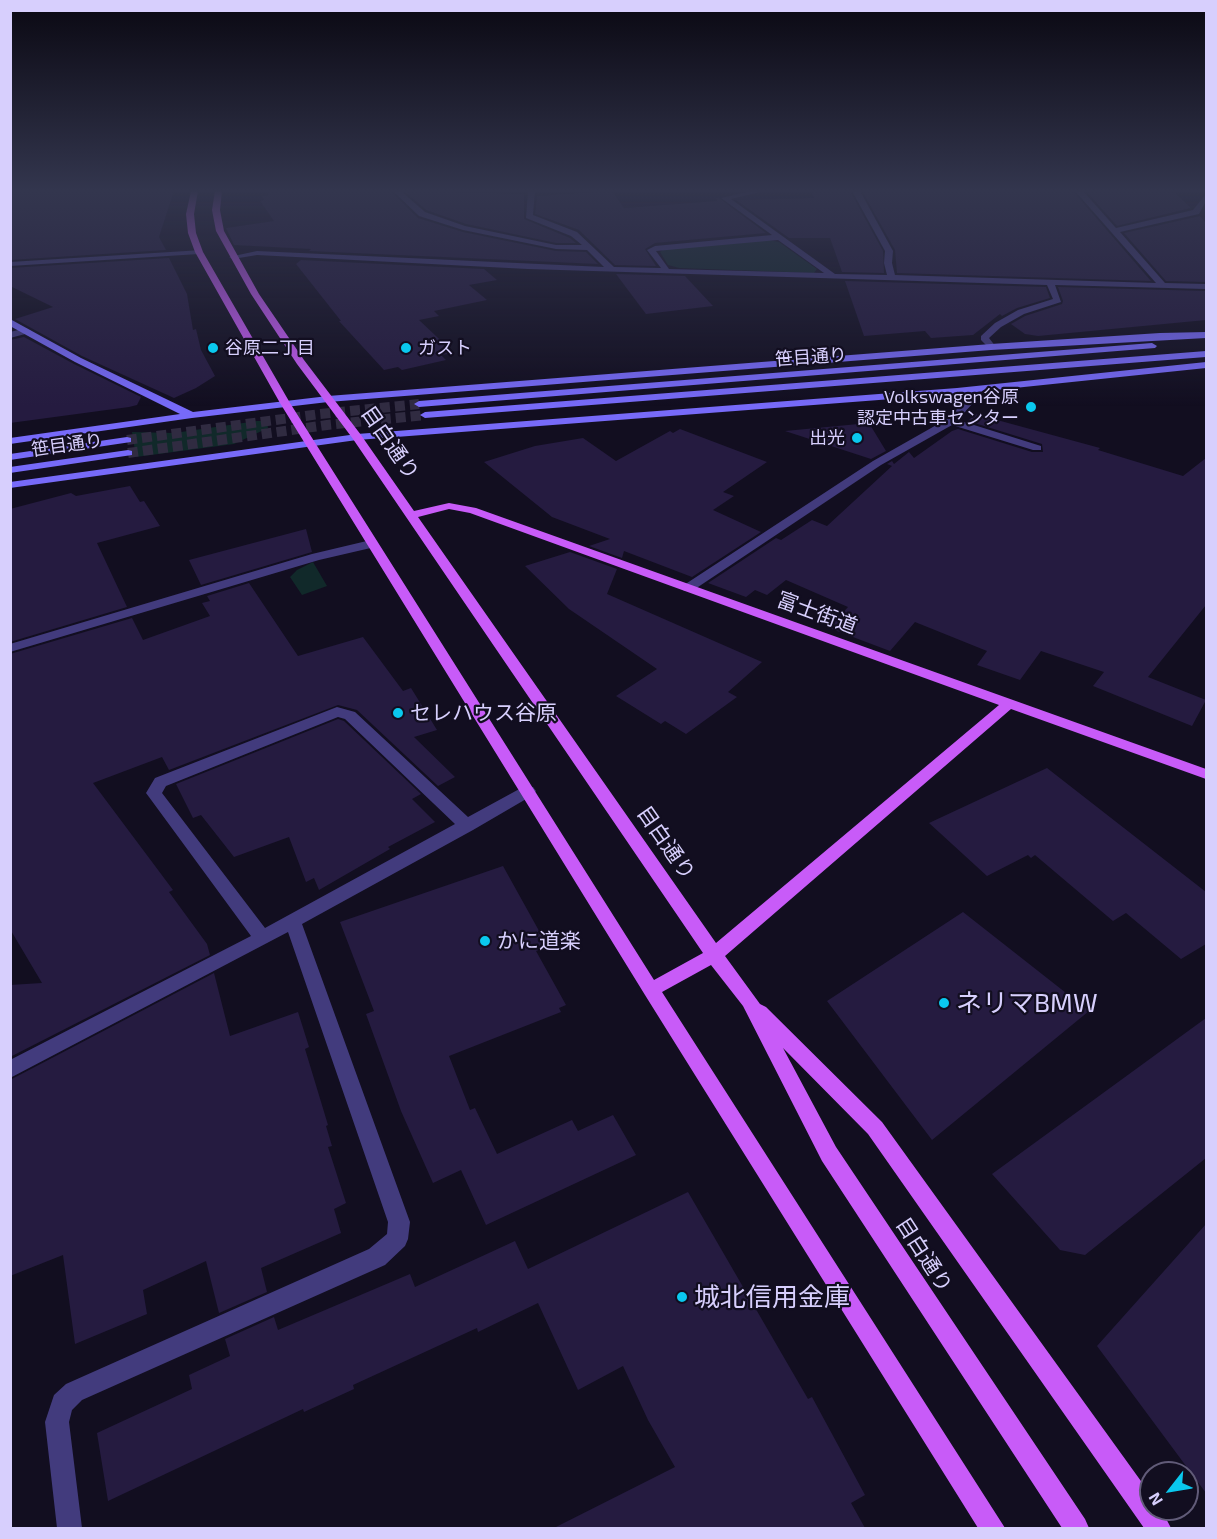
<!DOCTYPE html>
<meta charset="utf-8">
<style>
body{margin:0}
#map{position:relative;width:1217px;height:1539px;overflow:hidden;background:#120e20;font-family:"Exo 2",sans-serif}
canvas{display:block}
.frame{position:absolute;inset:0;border:12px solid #d7cffd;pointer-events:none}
.north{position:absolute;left:1139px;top:1461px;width:60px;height:60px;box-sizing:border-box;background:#120e20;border:2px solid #615b78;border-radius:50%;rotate:239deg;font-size:16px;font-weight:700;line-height:24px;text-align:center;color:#d7cffd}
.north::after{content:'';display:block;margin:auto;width:21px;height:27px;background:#0ac8ee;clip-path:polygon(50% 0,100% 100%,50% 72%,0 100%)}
</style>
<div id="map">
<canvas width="1217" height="1539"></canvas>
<div class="frame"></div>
<div class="north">N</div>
</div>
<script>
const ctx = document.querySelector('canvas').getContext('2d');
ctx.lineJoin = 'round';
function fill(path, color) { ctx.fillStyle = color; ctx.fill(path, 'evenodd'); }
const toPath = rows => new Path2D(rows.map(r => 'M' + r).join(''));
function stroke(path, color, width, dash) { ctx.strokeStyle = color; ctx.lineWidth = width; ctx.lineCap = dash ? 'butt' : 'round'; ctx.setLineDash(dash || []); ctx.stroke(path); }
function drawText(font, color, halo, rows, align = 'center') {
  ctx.font = font + ' "Exo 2","Noto Sans JP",sans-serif'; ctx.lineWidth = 4.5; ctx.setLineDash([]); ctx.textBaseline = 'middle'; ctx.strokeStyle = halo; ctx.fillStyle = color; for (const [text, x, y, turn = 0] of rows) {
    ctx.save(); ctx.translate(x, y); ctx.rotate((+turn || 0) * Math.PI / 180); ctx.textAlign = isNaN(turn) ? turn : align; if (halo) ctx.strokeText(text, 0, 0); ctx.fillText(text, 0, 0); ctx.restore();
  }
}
const green = toPath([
 [769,240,779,242,817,269,814,273,679,268,668,265,660,252,664,249],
 [257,421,267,421,268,428,234,444,136,457,132,432,174,433],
 [313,562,327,586,302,595,290,577,297,570]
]);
const building = toPath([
 [10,191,174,191,159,237,166,250,10,260],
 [266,191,391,191,418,218,463,232,556,251,586,252,598,264,309,251,311,249,234,245,226,228,274,221,260,201,264,200,262,196,269,195],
 [404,191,524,194,524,219,570,238,576,243,556,243,466,224,426,210],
 [612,191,624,208,717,201,716,198,719,198,766,233,655,243,645,249,656,266,615,265,579,230,535,214,537,196],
 [811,191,850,191,883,251,884,273,842,272,830,238,789,238,736,200,814,198],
 [862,191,1073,191,1151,281,897,273,895,250],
 [1086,191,1173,191,1191,208,1117,226],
 [1200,216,1206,223,1206,282,1166,281,1124,233],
 [169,258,187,294,193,330,196,329,201,350,215,376,196,388,174,398,82,356,15,319,53,307,10,286,10,268],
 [301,260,484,269,497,280,469,285,487,300,434,311,439,316,419,320,454,353,441,355,446,360,402,370,398,367,384,370,339,321,341,321,296,264],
 [616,274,685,276,713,306,646,314],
 [845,281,1046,287,1050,298,1017,308,1002,316,1000,314,973,335,931,338,925,331,864,336],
 [1058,287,1206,291,1206,320,1038,336,1025,334,1011,324,1025,316,1062,304,1063,301],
 [24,337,74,364,141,397,137,405,129,407,10,423,10,340],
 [975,414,1100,448,1098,450,1183,476,1206,458,1206,605,1148,677,1206,700,1192,726,1093,686,1104,672,1041,651,1020,680,977,665,987,651,915,622,890,651,829,628,848,607,786,580,767,595,755,590,746,597,708,583,776,538,781,540,812,520,827,526,892,466,887,464,892,461,894,464,909,452,914,458,952,431,958,429,1032,452,1043,452,1042,444,968,421],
 [869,423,886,451,871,459,785,431],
 [680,429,767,462,723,492,734,496,713,510,761,532,692,577,624,551,622,558,589,546,610,539,552,517,484,462,535,446,583,438,616,461,670,431,673,433],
 [130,486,140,502,144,501,160,526,97,543,127,607,10,642,10,509,71,493,76,496],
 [306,529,312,552,201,585,189,560],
 [570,552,617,569,607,594,762,662,728,692,737,697,686,734,665,721,661,724,616,696,657,669,569,609,525,566],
 [249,583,298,656,363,637,403,691,411,688,437,730,414,737,455,777,438,786,357,710,338,705,169,770,162,757,93,783,173,890,169,892,207,944,210,955,10,1057,10,985,42,983,10,929,10,654,132,618,143,640,210,616,202,603,210,601,207,596],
 [338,719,344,721,421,794,412,799,435,822,388,847,390,849,319,890,314,878,306,882,289,837,234,857,201,815,193,818,176,784],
 [1047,768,1206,892,1206,944,1181,959,1126,913,1113,921,1035,855,1031,858,1028,855,987,876,929,823],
 [503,866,548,947,536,951,566,1005,559,1008,561,1012,449,1056,470,1110,475,1108,497,1154,572,1120,578,1131,613,1115,636,1155,486,1225,461,1170,433,1183,401,1111,366,1014,374,1011,340,922],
 [963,912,1089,1011,932,1140,827,1001],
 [214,973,230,1036,298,1012,309,1047,305,1049,328,1125,326,1126,332,1146,328,1147,346,1203,334,1209,341,1233,261,1268,267,1292,219,1313,206,1261,143,1290,147,1314,75,1344,63,1255,10,1276,10,1080],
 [1206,1018,1206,1158,1085,1255,1060,1250,992,1174],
 [688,1192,808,1399,812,1397,865,1495,851,1503,865,1528,554,1528,675,1467,648,1420,623,1366,578,1390,538,1303,478,1332,477,1328,353,1385,354,1389,304,1412,303,1409,108,1501,97,1433,192,1389,189,1375,230,1356,225,1339,274,1317,278,1330,410,1274,415,1287,515,1241,528,1269],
 [1206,1224,1206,1493,1097,1346]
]);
const secondaryTunnel = toPath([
 [127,440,320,414,419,404],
 [128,453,327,425,425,415]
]);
const minor = toPath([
 [393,191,401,191,425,212,465,226,556,245,582,245,571,236,526,218,528,191,535,191,533,215,577,232,614,267,661,268,647,250,655,246,772,235,721,198,751,191,764,191,731,199,835,274,887,275,884,263,885,251,889,249,893,251,892,263,895,275,1156,283,1075,191,1083,191,1116,228,1193,210,1206,194,1206,201,1199,214,1120,232,1165,283,1206,284,1206,289,1055,285,1061,302,1024,314,1001,327,989,338,996,347,991,350,981,340,981,336,995,323,1018,310,1053,299,1047,285,528,269,257,255,233,259,229,257,257,251,604,267,587,250,556,249,463,230,419,216,393,191],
 [778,240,824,273,669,269,656,251,778,240],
 [202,250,202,254,199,254,10,266,10,262,202,250],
 [26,328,31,331,29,333,10,338,10,332,26,328],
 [957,388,960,389,972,404,958,420,1041,446,1041,450,1033,450,952,425,881,465,692,591,684,591,682,588,684,585,873,461,947,419,962,404,952,391,957,388],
 [371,540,375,541,375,547,319,560,10,652,10,644,312,554,371,540],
 [337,707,355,712,468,817,523,787,533,787,536,791,533,795,473,830,302,924,410,1222,408,1239,405,1246,385,1265,82,1400,72,1410,69,1422,82,1528,57,1528,45,1422,54,1395,66,1384,369,1249,387,1234,388,1222,288,932,10,1078,10,1060,251,936,149,797,146,793,155,778,337,707],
 [338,717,345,719,455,824,265,928,162,793,166,786,338,717]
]);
const tertiary = toPath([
 [852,191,860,191,893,251,892,253,885,251,852,191]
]);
const secondary = toPath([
 [10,319,81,358,193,412,328,396,991,344,1160,333,1206,332,1206,338,991,350,328,402,192,418,10,444,10,438,180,414,75,362,10,326,10,319],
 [1152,343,1157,346,1155,348,419,407,414,404,419,401,1152,343],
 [1206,351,1206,357,425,418,420,415,425,412,1206,351],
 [1206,362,1206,368,957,394,357,440,10,488,10,482,357,434,957,388,1206,362],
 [127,437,131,438,131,442,10,460,10,454,127,437],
 [128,450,132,451,132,455,10,473,10,467,128,450]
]);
const primary = toPath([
 [191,191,198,191,194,214,196,233,203,252,290,403,654,980,703,953,353,439,297,364,251,294,216,231,212,210,215,191,222,191,220,210,224,231,259,294,304,360,361,435,414,511,449,503,476,508,1206,769,1206,779,1011,709,725,956,760,1004,766,1007,882,1122,1151,1495,1151,1509,1161,1509,1171,1528,1144,1528,868,1134,783,1048,836,1147,1085,1519,1089,1528,1062,1528,822,1161,743,1006,711,965,662,992,1005,1528,978,1528,645,995,280,403,195,252,188,233,186,214,191,191],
 [449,509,470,513,999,705,716,943,418,517,449,509]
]);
const markers = [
 [213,348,6,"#0ac8ee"],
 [406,348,6,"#0ac8ee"],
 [1031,407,6,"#0ac8ee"],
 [857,438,6,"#0ac8ee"],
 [398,713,6,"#0ac8ee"],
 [485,941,6,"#0ac8ee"],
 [944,1003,6,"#0ac8ee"],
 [682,1297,6,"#0ac8ee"]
];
const farPoinames = [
 ["谷原二丁目",225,348],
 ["ガスト",418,348],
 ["Volkswagen谷原",1019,397,"right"],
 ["認定中古車センター",1019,418,"right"],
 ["出光",845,438,"right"]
];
const farStreetnames = [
 ["笹目通り",811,357,-4],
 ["笹目通り",67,445,-8]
];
const streetNames = [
 ["目白通り",390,443,55],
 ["富士街道",817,613,20],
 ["目白通り",666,843,55],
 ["目白通り",924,1255,57]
];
const poiNames = [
 ["セレハウス谷原",410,713],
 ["かに道楽",497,941]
];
const nearPoinames = [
 ["ネリマBMW",956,1003],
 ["城北信用金庫",694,1297]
];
fill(green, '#11292a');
fill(building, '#251b40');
stroke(secondaryTunnel, '#302b41', 10, [10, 5]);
fill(minor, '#423b7d');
fill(tertiary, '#423b7d');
fill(secondary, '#776af9');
fill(primary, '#c85bf8');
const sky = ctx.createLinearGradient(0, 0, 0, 406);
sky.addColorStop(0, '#0a0812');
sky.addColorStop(0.47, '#33364e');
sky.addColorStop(1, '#33364e00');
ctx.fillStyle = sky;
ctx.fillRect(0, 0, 1217, 406);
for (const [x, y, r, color] of markers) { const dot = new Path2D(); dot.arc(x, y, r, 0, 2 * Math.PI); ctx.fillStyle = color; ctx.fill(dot); stroke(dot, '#120e20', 2); }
drawText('18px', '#d7cffd', '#120e20', farPoinames, 'left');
drawText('18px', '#d7cffd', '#120e20', farStreetnames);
drawText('21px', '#d7cffd', '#120e20', streetNames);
drawText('21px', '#d7cffd', '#120e20', poiNames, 'left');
drawText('26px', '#d7cffd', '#120e20', nearPoinames, 'left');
</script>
